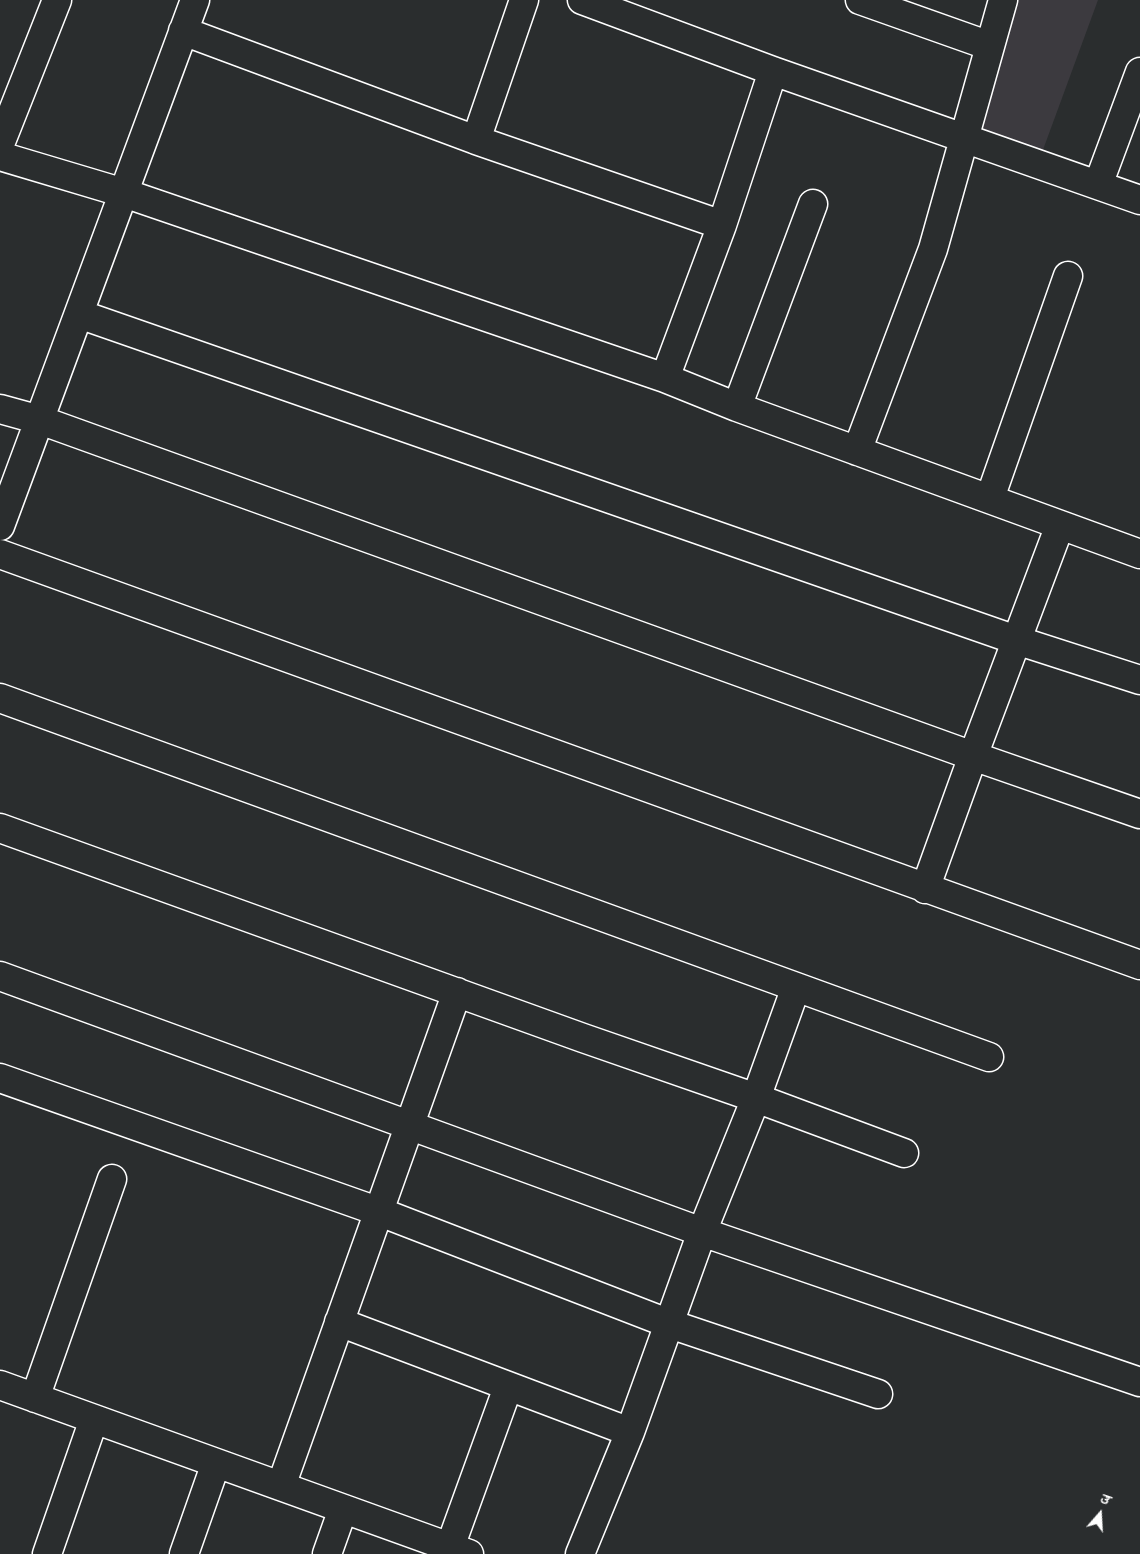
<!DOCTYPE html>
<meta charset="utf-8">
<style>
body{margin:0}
#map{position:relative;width:1140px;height:1554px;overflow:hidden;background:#2a2d2e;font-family:Kalam,"Playpen Sans Deva",sans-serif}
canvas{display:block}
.north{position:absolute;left:1075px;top:1489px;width:50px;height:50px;-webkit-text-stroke:4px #2a2d2e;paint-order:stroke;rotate:19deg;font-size:14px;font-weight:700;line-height:20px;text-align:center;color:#fff}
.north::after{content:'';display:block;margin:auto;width:18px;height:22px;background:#fff;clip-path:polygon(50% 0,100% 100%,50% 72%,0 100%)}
</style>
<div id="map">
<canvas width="1140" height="1554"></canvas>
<div class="north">उ</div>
</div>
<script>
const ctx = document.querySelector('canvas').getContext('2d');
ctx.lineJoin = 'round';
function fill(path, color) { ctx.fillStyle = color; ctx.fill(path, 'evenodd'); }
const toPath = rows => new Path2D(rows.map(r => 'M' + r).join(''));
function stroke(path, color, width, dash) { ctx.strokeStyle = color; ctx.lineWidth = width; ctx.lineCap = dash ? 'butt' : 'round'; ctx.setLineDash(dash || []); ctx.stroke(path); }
const built = toPath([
 [1014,0,1098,0,1040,158,967,129]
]);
const minor = toPath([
 [582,0,773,71,1140,200],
 [860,0,990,46],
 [183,31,476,140,722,225],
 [476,140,524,0],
 [0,144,57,0],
 [0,156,124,193,665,378,737,407,1140,554],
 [1098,185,1140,72],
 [79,314,1016,640,1140,680],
 [665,378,722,225,773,71],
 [737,407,813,204],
 [0,409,40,420,973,756,1140,814],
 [857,451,933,249,1003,0],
 [990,498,1068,276],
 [0,526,195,0],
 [0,554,1140,965],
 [0,698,989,1057],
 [0,828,583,1038,756,1098,904,1153],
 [925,889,973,756,1060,525],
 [0,976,702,1232,1140,1382],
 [0,1078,380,1212,670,1324,878,1394],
 [339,1322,630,1432],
 [0,1385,469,1554],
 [35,1398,112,1179],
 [281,1486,457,992],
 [450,1547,508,1387],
 [47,1554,94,1419],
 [184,1554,216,1463],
 [327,1554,343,1509],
 [580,1554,630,1432,702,1232,756,1098,796,987]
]);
fill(built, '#3c3a3f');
stroke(minor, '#fff', 31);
stroke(minor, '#2a2d2e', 28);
</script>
